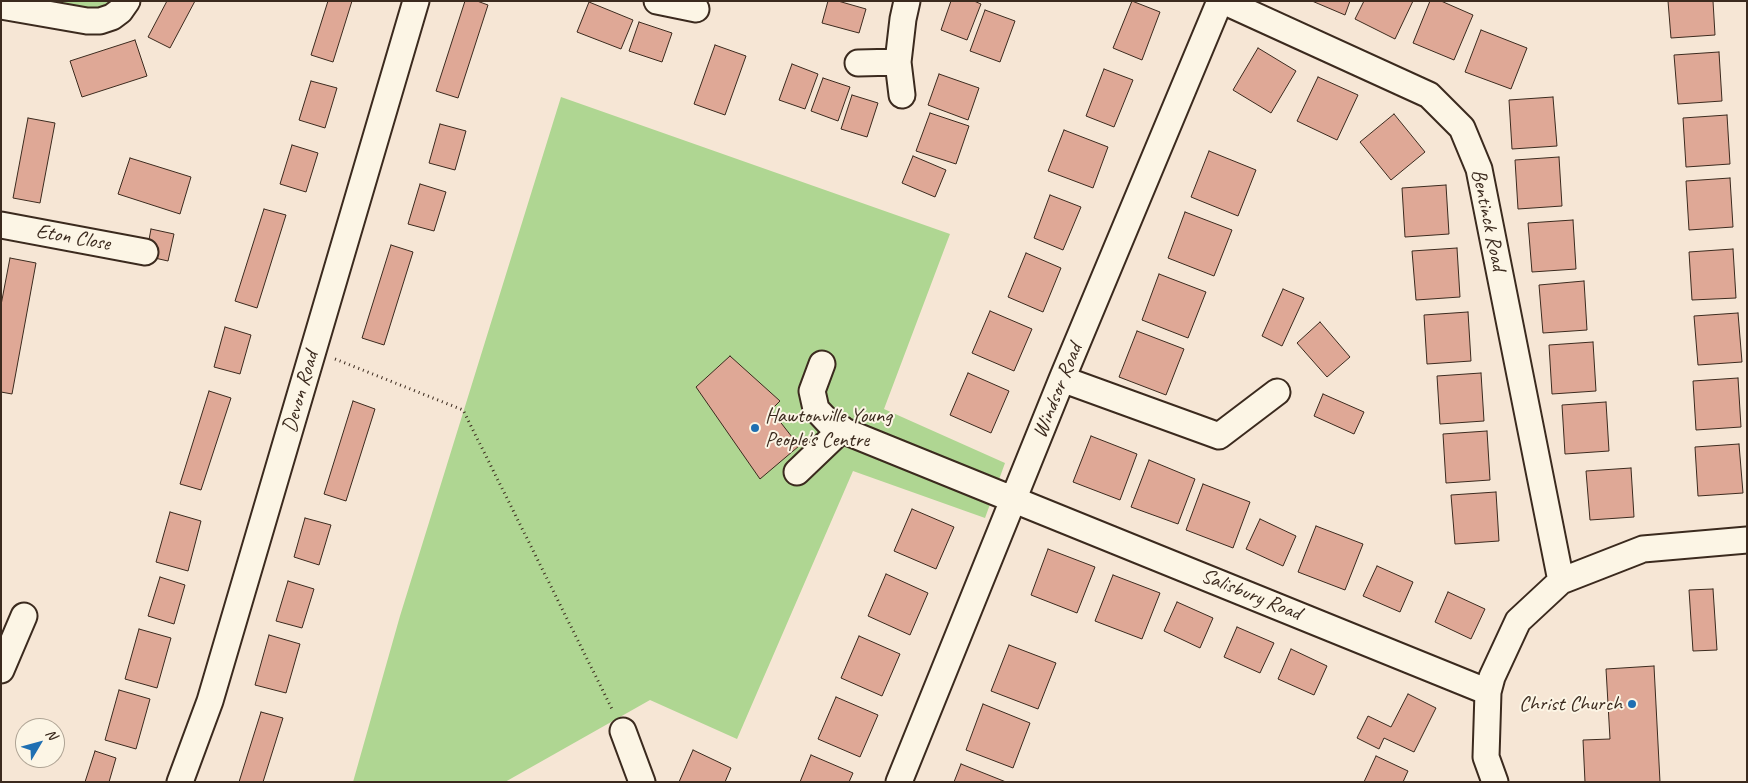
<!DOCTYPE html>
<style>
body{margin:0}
#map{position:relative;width:1748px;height:783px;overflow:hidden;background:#f6e6d5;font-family:Caveat,sans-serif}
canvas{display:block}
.frame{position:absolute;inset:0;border:2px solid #3b2a1e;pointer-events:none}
.north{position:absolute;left:15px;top:718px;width:50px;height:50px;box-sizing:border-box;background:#fcf5e5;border:1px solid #afa495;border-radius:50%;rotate:53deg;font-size:14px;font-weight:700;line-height:20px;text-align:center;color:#3b2a1e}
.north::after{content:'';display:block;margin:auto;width:18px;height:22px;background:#1f6fb2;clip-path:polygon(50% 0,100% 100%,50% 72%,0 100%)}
</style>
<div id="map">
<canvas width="1748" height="783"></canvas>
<div class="frame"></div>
<div class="north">N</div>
</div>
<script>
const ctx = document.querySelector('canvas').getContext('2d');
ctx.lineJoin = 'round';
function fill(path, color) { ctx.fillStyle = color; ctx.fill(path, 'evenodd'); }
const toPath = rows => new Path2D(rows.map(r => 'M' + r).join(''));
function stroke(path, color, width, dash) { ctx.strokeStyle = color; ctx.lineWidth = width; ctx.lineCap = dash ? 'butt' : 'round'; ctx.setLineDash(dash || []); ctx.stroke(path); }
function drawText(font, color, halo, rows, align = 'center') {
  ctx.font = font + ' Caveat,sans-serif'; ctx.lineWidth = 4; ctx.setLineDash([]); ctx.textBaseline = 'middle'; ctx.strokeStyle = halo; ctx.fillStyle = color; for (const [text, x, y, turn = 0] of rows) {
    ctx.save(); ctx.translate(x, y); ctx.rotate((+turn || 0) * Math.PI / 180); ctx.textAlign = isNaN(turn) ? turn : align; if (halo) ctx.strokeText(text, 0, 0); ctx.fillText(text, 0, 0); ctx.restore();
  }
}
const green = toPath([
 [24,1,117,1,101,12],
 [561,97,950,234,884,409,1005,463,985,518,853,471,737,739,650,700,505,782,353,782,400,616]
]);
const building = toPath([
 [167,1,195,1,170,48,148,37,167,1],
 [328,1,352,1,333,62,311,55,328,1],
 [465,1,477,1,488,5,458,98,436,91,465,1],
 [828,1,838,1,866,9,859,33,822,23,828,1],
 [951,1,974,1,981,4,967,40,941,30,951,1],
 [1132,1,1160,12,1142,60,1113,48,1132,1],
 [1312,1,1350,1,1345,15,1312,1],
 [1364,1,1413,1,1395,39,1355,19,1364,1],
 [1430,1,1441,1,1473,15,1454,60,1413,43,1430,1],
 [1668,1,1713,1,1715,35,1671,38,1668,1],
 [589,2,633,20,621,49,577,32,589,2],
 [985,10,1015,21,1000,62,970,51,985,10],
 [639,22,672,33,662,62,629,51,639,22],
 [1481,30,1527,48,1511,89,1465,72,1481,30],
 [135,40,147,76,82,97,70,61,135,40],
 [715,45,746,56,725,115,694,104,715,45],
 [1258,48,1296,71,1271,113,1233,90,1258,48],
 [1719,52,1722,101,1678,104,1674,55,1719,52],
 [792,64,818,74,805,109,779,100,792,64],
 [1104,69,1133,80,1114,127,1086,116,1104,69],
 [939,74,979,88,968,120,928,105,939,74],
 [1318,77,1358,95,1337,140,1297,121,1318,77],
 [823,78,850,87,838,121,811,111,823,78],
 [311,81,337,88,325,128,299,120,311,81],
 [852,95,878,103,867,137,841,129,852,95],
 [1553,97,1557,146,1512,149,1509,100,1553,97],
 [930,113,969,126,956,164,916,151,930,113],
 [1394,114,1425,152,1391,180,1360,142,1394,114],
 [1727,115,1730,164,1686,167,1683,118,1727,115],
 [28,118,55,123,40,203,13,198,28,118],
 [440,124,466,131,455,170,429,163,440,124],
 [1064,130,1108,147,1093,188,1048,171,1064,130],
 [292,145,318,153,306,192,280,184,292,145],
 [1209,151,1256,170,1238,216,1191,197,1209,151],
 [913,156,946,170,935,197,902,183,913,156],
 [1559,157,1562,206,1518,209,1515,160,1559,157],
 [130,158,191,177,180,214,118,194,130,158],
 [1730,178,1733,227,1689,230,1686,181,1730,178],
 [420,184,446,192,434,231,408,224,420,184],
 [1446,185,1449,234,1405,237,1402,188,1446,185],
 [1050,195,1081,207,1063,250,1034,238,1050,195],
 [264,209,286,215,257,308,235,301,264,209],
 [1185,212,1232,230,1214,276,1168,258,1185,212],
 [1573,220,1576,269,1532,272,1528,223,1573,220],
 [151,229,174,234,168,261,146,256,151,229],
 [391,245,413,252,384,345,362,338,391,245],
 [1457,248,1460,297,1416,300,1412,251,1457,248],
 [1733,249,1736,298,1692,300,1689,252,1733,249],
 [1026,253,1061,268,1043,312,1008,297,1026,253],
 [10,258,36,263,12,394,1,392,1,305,10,258],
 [1159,274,1206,292,1188,338,1142,320,1159,274],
 [1584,281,1587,330,1543,333,1539,285,1584,281],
 [1283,289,1304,298,1282,346,1262,336,1283,289],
 [990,311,1032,329,1014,371,972,353,990,311],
 [1468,312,1471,361,1427,364,1424,315,1468,312],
 [1738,313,1742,362,1698,365,1694,316,1738,313],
 [1320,322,1350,357,1327,377,1297,343,1320,322],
 [225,327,251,335,240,374,214,367,225,327],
 [1137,331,1184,349,1166,395,1119,377,1137,331],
 [1593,342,1596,391,1552,394,1549,345,1593,342],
 [730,356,780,401,771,410,799,446,760,479,696,387,730,356],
 [968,373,1009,391,991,433,950,415,968,373],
 [1481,373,1484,421,1440,424,1437,376,1481,373],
 [1738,378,1741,427,1696,430,1693,381,1738,378],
 [209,391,231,398,201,490,180,484,209,391],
 [1323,394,1364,412,1354,434,1314,416,1323,394],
 [353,401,375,409,346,501,324,494,353,401],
 [1606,402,1609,451,1565,454,1562,405,1606,402],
 [1487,431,1490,480,1446,483,1443,434,1487,431],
 [1091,436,1137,454,1120,500,1073,482,1091,436],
 [1739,444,1743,493,1698,496,1695,447,1739,444],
 [1149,460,1195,479,1178,524,1131,507,1149,460],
 [1631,468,1634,517,1590,520,1586,471,1631,468],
 [1203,484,1250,502,1233,548,1186,530,1203,484],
 [1496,492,1499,541,1455,544,1451,495,1496,492],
 [912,509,954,527,936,569,894,551,912,509],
 [170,512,201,521,188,571,156,562,170,512],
 [305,518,331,525,319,565,294,557,305,518],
 [1260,519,1296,536,1283,566,1246,549,1260,519],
 [1316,526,1363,544,1345,590,1298,572,1316,526],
 [1048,549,1095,567,1077,613,1031,595,1048,549],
 [1377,566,1413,582,1400,612,1363,596,1377,566],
 [886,574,928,593,910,635,868,616,886,574],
 [1113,575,1160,593,1142,639,1095,621,1113,575],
 [160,577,185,585,174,624,148,616,160,577],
 [288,581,314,589,302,628,276,621,288,581],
 [1713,589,1717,650,1693,651,1689,590,1713,589],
 [1448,592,1485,609,1471,639,1435,622,1448,592],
 [1177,602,1213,618,1200,648,1164,631,1177,602],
 [1237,627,1274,643,1260,673,1224,657,1237,627],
 [139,629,171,638,157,688,125,679,139,629],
 [269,635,300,644,286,693,255,685,269,635],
 [859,636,900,654,882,696,841,678,859,636],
 [1009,645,1056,663,1038,709,991,691,1009,645],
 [1291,649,1327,666,1314,695,1278,679,1291,649],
 [1654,666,1660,782,1585,782,1583,740,1610,739,1606,669,1654,666],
 [119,690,150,699,136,749,105,740,119,690],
 [1408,694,1436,708,1414,752,1384,738,1379,749,1357,738,1368,716,1391,727,1408,694],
 [836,697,878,715,860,757,818,739,836,697],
 [983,704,1030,723,1013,768,966,750,983,704],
 [261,712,283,718,263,782,239,782,261,712],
 [693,750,731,768,725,782,679,782,693,750],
 [95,751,116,758,109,782,85,782,95,751],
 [811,755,853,773,849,782,800,782,811,755],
 [1376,756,1408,771,1403,782,1364,782,1376,756],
 [961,764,1006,782,954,782,961,764]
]);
const path = toPath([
 [335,359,463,410,613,711]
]);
const minor = toPath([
 [657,1,696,9],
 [1223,1,1429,95,1462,128,1479,169,1561,581],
 [1,6,87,21,100,21,112,17,120,11,127,1],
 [858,63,898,62],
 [902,95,898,62,903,19,907,1],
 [1,225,145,252],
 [822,364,812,391,816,409,832,426,1488,692],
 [1062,379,1219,436,1277,392],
 [797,472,842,429],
 [1,670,24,616],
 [623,731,642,782],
 [180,782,210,701,416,1],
 [899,782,1062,379,1220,1],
 [1495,782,1486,757,1488,692,1492,677,1518,621,1561,581,1643,549,1747,540]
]);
const markers = [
 [755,428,5,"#1f6fb2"],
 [1632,704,5,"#1f6fb2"]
];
const streetNames = [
 ["Bentinck Road",1488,220,78],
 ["Eton Close",73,238,10],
 ["Windsor Road",1058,391,-68],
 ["Devon Road",301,392,-74],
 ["Salisbury Road",1251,595,22]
];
const poiNames = [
 ["Hawtonville Young",765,416],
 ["People's Centre",765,440],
 ["Christ Church",1622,704,"right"]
];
fill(green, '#afd692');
fill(building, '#dfa896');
stroke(building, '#3b2a1e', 1);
stroke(minor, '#3b2a1e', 29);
stroke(path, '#3b2a1e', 3, [1, 4]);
stroke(minor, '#fcf5e5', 25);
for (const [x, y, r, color] of markers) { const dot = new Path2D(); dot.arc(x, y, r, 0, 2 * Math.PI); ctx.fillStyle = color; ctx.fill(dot); stroke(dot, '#fcf5e5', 2); }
drawText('21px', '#3b2a1e', '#fcf5e5', streetNames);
drawText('21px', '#3b2a1e', '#fcf5e5', poiNames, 'left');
</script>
